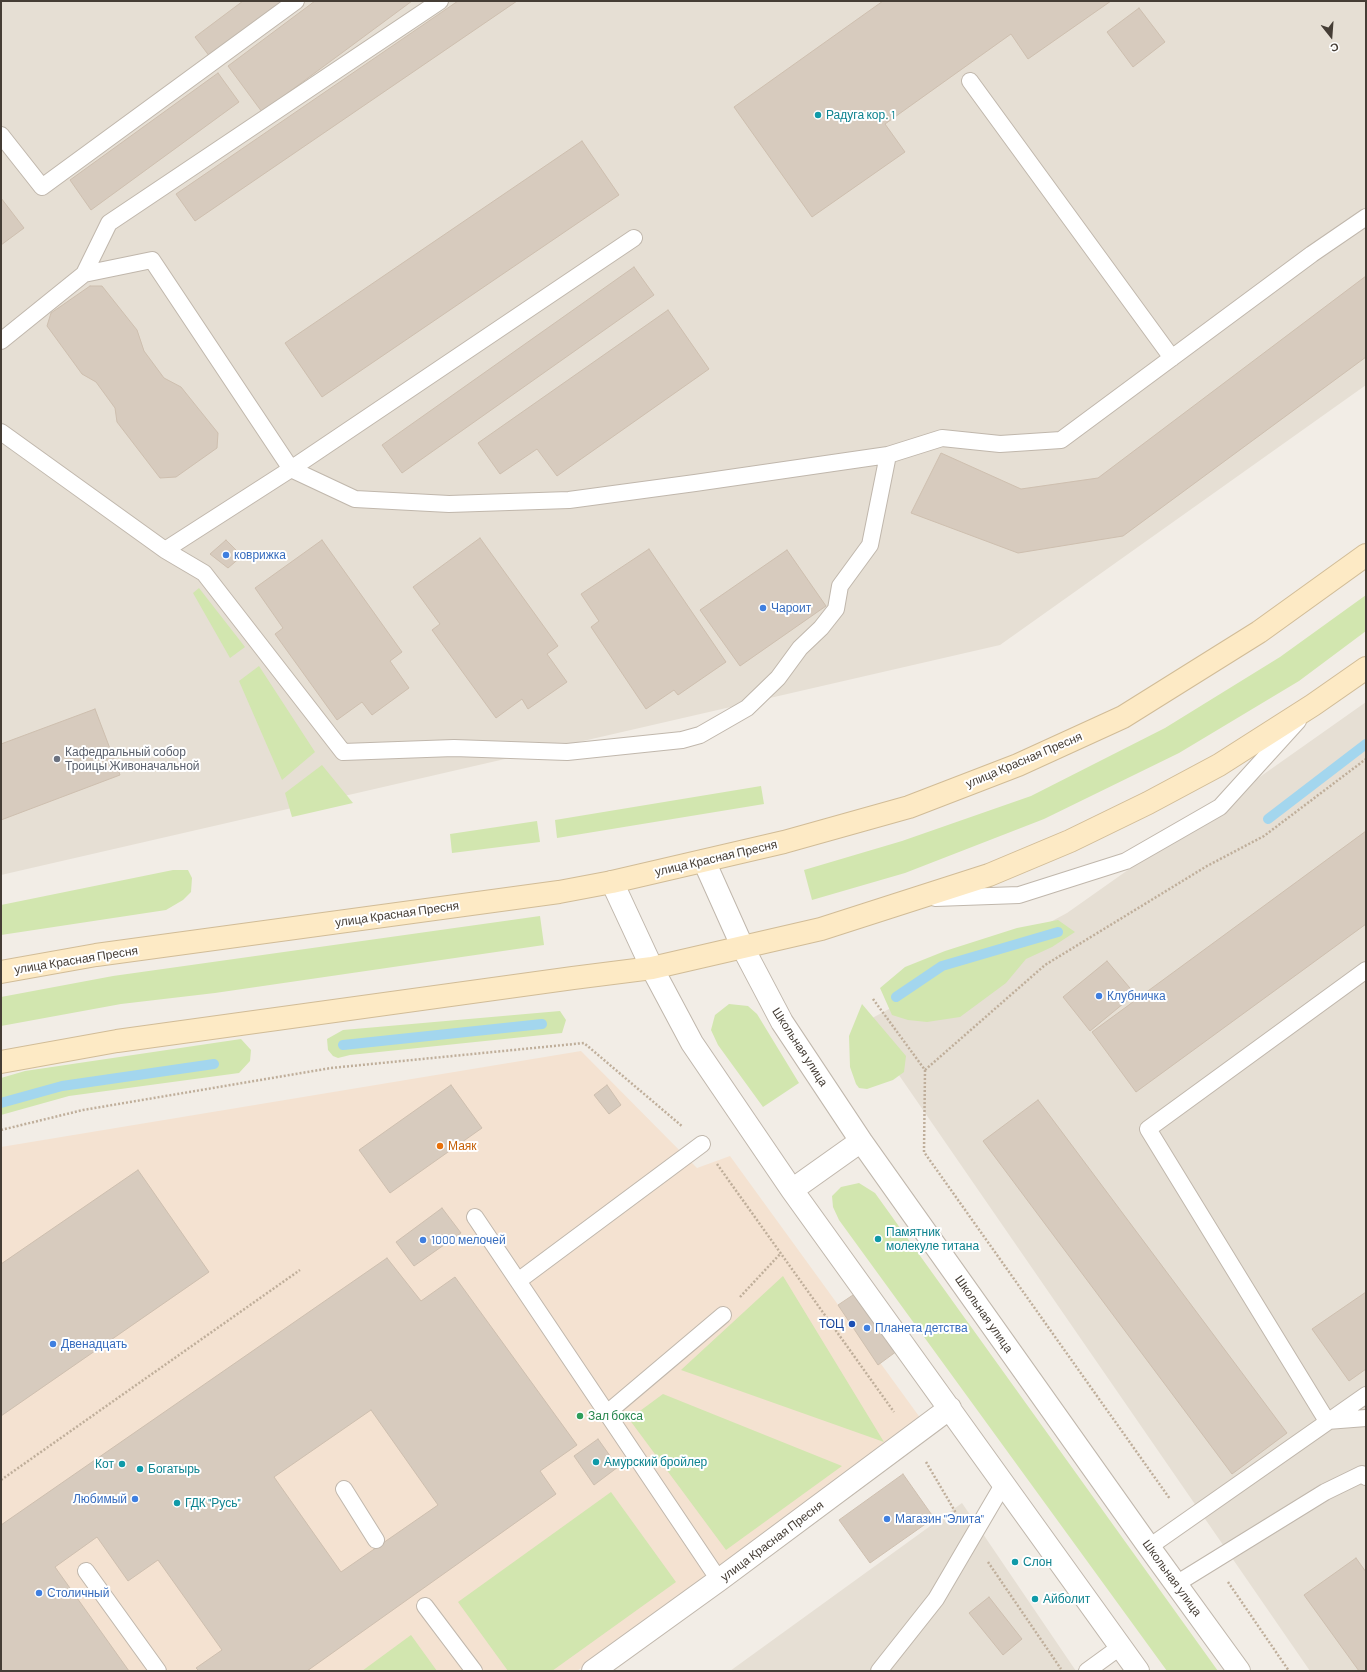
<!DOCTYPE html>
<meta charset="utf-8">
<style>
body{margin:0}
#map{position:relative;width:1367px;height:1672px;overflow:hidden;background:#f2ede6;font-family:Barlow,sans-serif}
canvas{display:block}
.frame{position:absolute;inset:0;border:2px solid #453d35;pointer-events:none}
.north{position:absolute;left:1311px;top:16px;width:40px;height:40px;-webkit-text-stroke:3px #fff;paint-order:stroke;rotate:163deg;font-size:11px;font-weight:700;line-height:16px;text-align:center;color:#453d35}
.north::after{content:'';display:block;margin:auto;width:14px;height:18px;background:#453d35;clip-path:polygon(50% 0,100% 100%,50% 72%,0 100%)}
</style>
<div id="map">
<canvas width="1367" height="1672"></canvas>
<div class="frame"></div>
<div class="north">С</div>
</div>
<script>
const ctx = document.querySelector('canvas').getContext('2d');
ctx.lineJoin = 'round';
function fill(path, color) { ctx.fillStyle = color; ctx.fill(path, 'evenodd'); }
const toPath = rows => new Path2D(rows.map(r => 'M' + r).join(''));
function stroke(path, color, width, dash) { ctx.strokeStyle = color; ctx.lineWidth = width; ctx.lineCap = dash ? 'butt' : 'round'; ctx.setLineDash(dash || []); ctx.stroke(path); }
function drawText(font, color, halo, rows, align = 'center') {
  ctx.font = font + ' Barlow,sans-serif'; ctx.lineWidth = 4; ctx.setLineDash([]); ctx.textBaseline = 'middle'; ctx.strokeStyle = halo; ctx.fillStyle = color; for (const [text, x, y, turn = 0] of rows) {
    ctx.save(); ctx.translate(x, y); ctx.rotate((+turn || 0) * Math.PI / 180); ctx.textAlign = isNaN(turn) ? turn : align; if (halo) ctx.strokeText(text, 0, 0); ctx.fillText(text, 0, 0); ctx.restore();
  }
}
const residential = toPath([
 [1,1,1366,1,1366,385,1000,645,1,875],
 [1366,702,1366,1671,1310,1671,863,1023,1067,913],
 [962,1503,1076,1671,730,1671]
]);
const commercial = toPath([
 [581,1051,697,1168,730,1156,921,1419,577,1671,1,1671,1,1147]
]);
const green = toPath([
 [199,588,245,647,230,658,193,593],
 [1366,595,1366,631,1299,681,1179,753,1044,819,905,873,812,900,804,870,902,841,1031,796,1165,728,1280,657],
 [259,666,315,752,282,780,239,681],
 [322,765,353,803,292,817,285,793],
 [761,786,764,804,557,838,555,820],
 [537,821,540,842,452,853,450,834],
 [173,870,188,870,192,878,191,892,183,900,166,910,1,935,1,905],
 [540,916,544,945,215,993,121,1004,1,1026,1,997,113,976],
 [1058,920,1075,932,1052,947,1026,959,1006,983,960,1017,927,1022,908,1020,892,1015,880,988,905,967,945,951,1017,928],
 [729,1004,748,1006,757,1014,799,1083,763,1107,718,1045,711,1030,715,1015],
 [862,1004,906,1056,904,1072,893,1080,867,1089,859,1088,856,1084,850,1067,849,1036],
 [560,1011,566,1020,562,1033,350,1055,338,1058,333,1056,328,1050,327,1039,343,1030],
 [241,1039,251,1050,250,1061,239,1073,69,1096,1,1115,1,1078,25,1071],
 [859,1183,875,1193,1218,1671,1167,1671,839,1220,833,1207,832,1196,841,1187],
 [783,1276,884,1442,681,1370],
 [663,1394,842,1466,726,1550,629,1419],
 [611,1492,676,1582,552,1671,508,1671,458,1602],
 [411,1635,437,1671,362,1671]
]);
const stream = toPath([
 [1268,819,1366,744],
 [896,997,942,966,1058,932],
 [343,1045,542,1024],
 [1,1103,62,1086,214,1064]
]);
const building = toPath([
 [243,1,284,1,210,57,195,37,243,1],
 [315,1,412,1,262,112,228,66,315,1],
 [458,1,517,1,195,221,176,194,458,1],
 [883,1,1111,1,1028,59,1011,34,885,124,905,152,812,217,734,107,883,1],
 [1139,8,1165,42,1133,67,1107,32,1139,8],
 [218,73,239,102,91,210,70,180,218,73],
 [582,141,619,195,322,397,285,343,582,141],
 [1,198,24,228,1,245,1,198],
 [634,267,654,295,402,473,382,445,634,267],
 [1366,276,1366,357,1123,536,1018,553,911,513,941,453,1021,489,1098,478,1366,276],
 [90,286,102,286,137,330,144,351,164,378,181,387,218,433,217,448,176,477,160,478,117,422,115,408,96,382,82,374,47,326,51,313,90,286],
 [668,310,709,369,557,476,537,449,500,474,478,443,668,310],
 [480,538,558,646,547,654,567,682,528,709,522,699,496,718,432,630,440,624,413,587,480,538],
 [226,540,242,556,228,568,210,554,226,540],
 [322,540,402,652,390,661,409,688,372,715,362,702,337,720,275,634,283,628,255,588,322,540],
 [649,549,726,662,678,695,674,690,646,709,591,627,599,621,581,594,649,549],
 [787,550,826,606,740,666,700,610,787,550],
 [95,709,120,775,1,820,1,744,95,709],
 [1366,831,1366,924,1136,1092,1092,1032,1366,831],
 [1107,961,1135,994,1090,1031,1063,997,1107,961],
 [451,1085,482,1128,390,1193,359,1150,451,1085],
 [607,1085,621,1105,609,1114,594,1095,607,1085],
 [1038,1100,1287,1433,1232,1474,983,1141,1038,1100],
 [138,1170,209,1272,1,1416,1,1264,138,1170],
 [442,1208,461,1233,414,1266,396,1242,442,1208],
 [387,1258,421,1301,455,1277,577,1445,540,1471,556,1494,307,1671,199,1671,196,1668,222,1650,158,1560,128,1581,97,1537,55,1567,129,1671,1,1671,1,1525,387,1258],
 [371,1410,438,1505,341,1572,274,1477,371,1410],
 [1366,1292,1366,1369,1349,1381,1312,1329,1366,1292],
 [856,1293,897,1351,878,1365,838,1305,856,1293],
 [598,1439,618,1467,594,1485,574,1456,598,1439],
 [903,1474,934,1518,870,1563,839,1520,903,1474],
 [1356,1558,1366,1572,1366,1671,1359,1671,1304,1595,1356,1558],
 [989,1597,1022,1639,1003,1655,969,1613,989,1597]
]);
const path = toPath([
 [873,999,925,1070,924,1152,1170,1499],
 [925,1070,1045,965,1207,866,1264,836,1366,759],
 [1,1130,83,1110,331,1068,584,1043,683,1127],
 [717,1164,894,1412],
 [740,1297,781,1253],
 [926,1462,956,1513],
 [1,1480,300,1270],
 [988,1562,1061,1669],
 [1228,1582,1289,1671]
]);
const lane = toPath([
 [970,81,1172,358],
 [1,135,42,187,296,1],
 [84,274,109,223,440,1],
 [1,341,84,274,152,260,291,469,634,238],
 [1,432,165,550,291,469,355,499,449,504,569,500,695,483,888,455,942,438,1000,444,1061,440,1312,254,1366,217],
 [165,550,204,573,343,752,454,748,567,752,682,740,700,735,747,708,778,678,800,648,821,628,836,609,840,586,870,545,888,455],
 [935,898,1019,895,1126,861,1220,807,1298,721],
 [1366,970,1148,1129,1327,1421,1366,1418],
 [475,1217,719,1580],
 [518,1281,702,1144],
 [607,1413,723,1315],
 [344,1489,376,1540],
 [1149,1547,1366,1395],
 [86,1571,158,1671],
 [1176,1584,1325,1492,1362,1474,1366,1477],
 [425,1606,474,1671],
 [879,1671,936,1599,1004,1483],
 [1087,1671,1120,1647]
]);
const street = toPath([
 [704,861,743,948,782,1022,861,1141,1149,1547,1239,1671],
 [612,882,652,968,692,1043,792,1190,1138,1671],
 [792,1190,861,1141],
 [593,1671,719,1580,950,1408]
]);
const secondary = toPath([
 [1,972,96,955,559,892,612,882,784,842,909,807,1018,765,1123,717,1259,632,1366,555],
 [1,1062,117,1041,573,978,652,968,821,929,989,875,1070,841,1148,803,1219,765,1313,705,1366,668]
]);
const markers = [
 [818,115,4,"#0f9aa8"],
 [226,555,4,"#3f7fe0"],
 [763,608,4,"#3f7fe0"],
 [57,759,4,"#6b7280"],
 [1099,996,4,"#3f7fe0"],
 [440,1146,4,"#e8710a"],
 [878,1239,4,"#0f9aa8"],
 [423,1240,4,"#3f7fe0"],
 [852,1324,4,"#1a4fb4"],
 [867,1328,4,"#3f7fe0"],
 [53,1344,4,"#3f7fe0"],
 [580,1416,4,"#2e9e5b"],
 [596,1462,4,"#0f9aa8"],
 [122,1464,4,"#0f9aa8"],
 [140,1469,4,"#0f9aa8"],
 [135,1499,4,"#3f7fe0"],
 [177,1503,4,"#0f9aa8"],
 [887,1519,4,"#3f7fe0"],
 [1015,1562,4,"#0f9aa8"],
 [39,1593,4,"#3f7fe0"],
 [1035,1599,4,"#0f9aa8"]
];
const cultureNames = [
 ["Радуга кор. 1",826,115],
 ["Памятник",886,1232],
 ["молекуле титана",886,1246],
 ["Амурский бройлер",604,1462],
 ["Кот",114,1464,"right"],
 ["Богатырь",148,1469],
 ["ГДК \"Русь\"",185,1503],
 ["Слон",1023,1562],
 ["Айболит",1043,1599]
];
const shopNames = [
 ["коврижка",234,555],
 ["Чароит",771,608],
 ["Клубничка",1107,996],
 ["1000 мелочей",431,1240],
 ["Планета детства",875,1328],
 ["Двенадцать",61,1344],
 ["Любимый",127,1499,"right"],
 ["Магазин \"Элита\"",895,1519],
 ["Столичный",47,1593]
];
const worshipNames = [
 ["Кафедральный собор",65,752],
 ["Троицы Живоначальной",65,766]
];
const streetNames = [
 ["улица Красная Пресня",1024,760,-23],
 ["улица Красная Пресня",716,858,-13],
 ["улица Красная Пресня",397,914,-8],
 ["улица Красная Пресня",76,960,-9],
 ["Школьная улица",800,1047,57],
 ["Школьная улица",984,1314,55],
 ["улица Красная Пресня",772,1541,-37],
 ["Школьная улица",1172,1578,54]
];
const foodNames = [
 ["Маяк",448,1146]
];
const transitNames = [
 ["ТОЦ",844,1324]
];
const leisureNames = [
 ["Зал бокса",588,1416]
];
fill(residential, '#e6dfd4');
fill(commercial, '#f4e2d1');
fill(green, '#d2e6af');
stroke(stream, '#a3d6ee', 10);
fill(building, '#d7cbbe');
stroke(building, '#cebfaf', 1);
stroke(lane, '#c0b7ac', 18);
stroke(street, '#c0b7ac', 24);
stroke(secondary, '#d1bc97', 24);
stroke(path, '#bfae9a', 2.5, [2, 2]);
stroke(lane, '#fff', 16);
stroke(street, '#fff', 22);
stroke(secondary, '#fdeac5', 22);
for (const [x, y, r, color] of markers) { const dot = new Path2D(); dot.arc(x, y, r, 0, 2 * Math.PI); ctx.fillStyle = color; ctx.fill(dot); stroke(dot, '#fff', 1.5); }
drawText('12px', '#0d838f', '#fff', cultureNames, 'left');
drawText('12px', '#366cbe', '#fff', shopNames, 'left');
drawText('12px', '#5b616d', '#fff', worshipNames, 'left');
drawText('12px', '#453d35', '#fff', streetNames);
drawText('12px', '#c56008', '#fff', foodNames, 'left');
drawText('12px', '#164399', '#fff', transitNames, 'right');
drawText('12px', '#27864d', '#fff', leisureNames, 'left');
</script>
